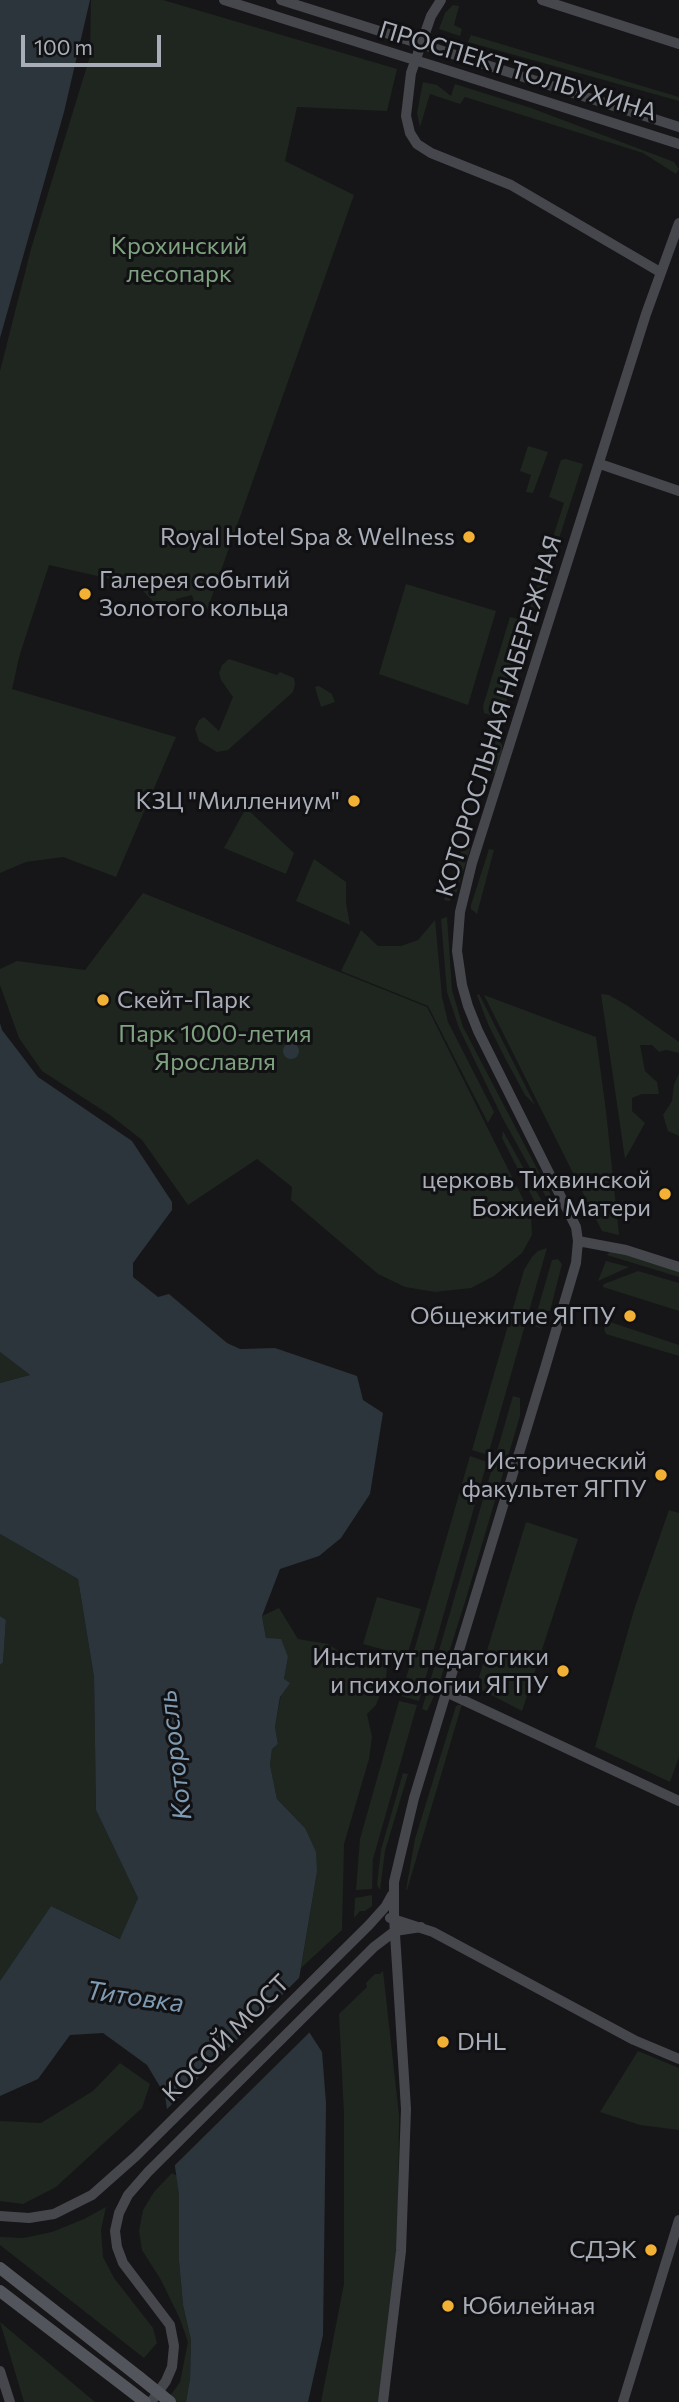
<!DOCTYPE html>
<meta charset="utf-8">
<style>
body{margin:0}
#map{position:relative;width:679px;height:2402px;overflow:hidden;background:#161618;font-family:Commissioner,sans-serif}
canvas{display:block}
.scale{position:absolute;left:21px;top:35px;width:140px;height:32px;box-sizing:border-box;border:4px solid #a8adb8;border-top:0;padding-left:9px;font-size:21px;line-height:24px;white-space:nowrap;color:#a8adb8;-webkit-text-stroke:5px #111113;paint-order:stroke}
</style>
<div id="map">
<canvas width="679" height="2402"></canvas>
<div class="scale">100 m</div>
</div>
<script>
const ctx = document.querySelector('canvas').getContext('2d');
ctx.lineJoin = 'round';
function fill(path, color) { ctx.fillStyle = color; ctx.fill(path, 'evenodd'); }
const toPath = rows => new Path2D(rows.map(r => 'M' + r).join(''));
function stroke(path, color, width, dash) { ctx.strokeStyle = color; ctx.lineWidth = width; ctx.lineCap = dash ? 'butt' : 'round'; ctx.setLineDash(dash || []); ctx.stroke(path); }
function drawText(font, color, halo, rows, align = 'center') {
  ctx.font = font + ' Commissioner,sans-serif'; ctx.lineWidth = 6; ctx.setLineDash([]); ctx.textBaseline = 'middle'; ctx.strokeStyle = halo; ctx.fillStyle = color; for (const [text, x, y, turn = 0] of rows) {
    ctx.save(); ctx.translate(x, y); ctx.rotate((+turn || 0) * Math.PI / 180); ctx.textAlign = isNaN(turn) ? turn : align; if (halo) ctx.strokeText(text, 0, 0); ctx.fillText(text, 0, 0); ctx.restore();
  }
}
const green = toPath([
 [91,0,163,0,397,69,387,111,297,107,285,161,354,195,206,613,198,615,192,595,176,599,179,612,154,602,137,585,49,565,20,654,12,689,176,737,116,877,63,857,26,862,0,873,0,371,31,249,90,56],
 [453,5,459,6,454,25,462,29,460,36,439,29,445,13],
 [471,35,679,97,679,101,468,42],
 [423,82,437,85,451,96,455,84,531,108,661,157,674,162,679,169,676,174,643,153,465,97,460,104,430,94,420,127,417,113],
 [528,446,548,452,533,493,526,492,531,475,520,471],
 [566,459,583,464,501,718,484,713,483,706,510,617,526,621,564,503,549,497,561,460],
 [406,584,496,611,468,705,379,674],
 [229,659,277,675,280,672,294,678,295,684,293,692,228,750,217,752,199,741,195,729,199,720,204,717,219,731,233,697,221,680,219,673,222,665],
 [319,686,332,694,335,702,321,707,315,687],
 [497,738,502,745,502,752,495,773,485,771],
 [246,808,294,853,286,874,224,848],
 [464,843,469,845,470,849,455,897,449,901,444,900],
 [489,849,494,850,477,914,471,909,471,905],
 [314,859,346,882,346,903,350,925,296,901],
 [143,893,427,1007,531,1215,532,1235,522,1253,494,1276,471,1288,435,1292,405,1287,378,1274,291,1200,292,1187,257,1159,188,1205,142,1140,110,1115,42,1071,19,1038,0,985,0,969,17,961,85,970],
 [447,917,452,990,463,1027,555,1203,551,1206,502,1117,459,1028,447,992,441,919],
 [435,920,442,997,448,1022,494,1112,488,1123,428,1006,341,971,361,930,378,946,401,946,418,940],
 [479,994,535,1105,525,1095,505,1058,488,1024,477,995],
 [601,994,609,995,628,1006,679,1042,679,1053,666,1050,659,1052,652,1045,640,1045,645,1071,657,1082,659,1094,642,1094,632,1098,632,1111,645,1123,625,1159],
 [484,995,596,1037,606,1111,619,1235,602,1231],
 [679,1073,679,1136,668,1131,663,1115,672,1101,674,1085],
 [503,1131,544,1205,544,1211,540,1212,502,1138],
 [547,1248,488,1455,472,1450,524,1270,532,1257,538,1251],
 [613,1251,679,1271,679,1277,607,1255,609,1252],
 [558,1259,562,1264,550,1311,541,1311,538,1320,539,1323,542,1323,540,1328,533,1326,552,1260],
 [606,1261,629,1267,598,1281],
 [638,1271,679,1283,679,1311,603,1287,604,1284],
 [607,1321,679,1345,679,1356,606,1334,604,1329],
 [0,1352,30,1375,0,1383],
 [513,1396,520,1398,520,1416,465,1602,437,1690,427,1711,422,1709],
 [470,1456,487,1462,419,1701,401,1696],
 [669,1510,679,1513,679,1757,670,1782,595,1747,634,1610],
 [526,1522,578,1539,522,1711,476,1687],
 [0,1534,78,1579,94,1677,96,1810,138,1898,121,1939,51,1906,0,1981,0,1665,3,1661,6,1620,0,1616],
 [377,1597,421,1609,407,1656,363,1644],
 [279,1608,298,1639,328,1644,352,1660,388,1660,386,1678,376,1705,367,1714,372,1737,369,1759,344,1844,342,1930,301,1968,317,1872,305,1828,277,1799,270,1765,272,1749,278,1744,275,1727,288,1657,266,1638,262,1616],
 [399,1701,417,1705,373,1859,372,1889,356,1890,360,1839],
 [462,1704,407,1890,406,1890,415,1839,456,1706],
 [403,1773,408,1774,385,1851,380,1890,377,1885,381,1850],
 [372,1895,372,1906,365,1911,360,1911,354,1918,355,1898],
 [383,1971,399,2115,398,2256,379,2402,321,2402,344,2284,344,2114,339,2014,367,1987,366,1983,375,1974,380,1974],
 [638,2051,679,2068,679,2130,640,2125,600,2112],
 [120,2063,150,2084,142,2108,56,2187,23,2204,0,2201,0,2121,41,2123,93,2091],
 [172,2173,177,2176,179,2195,179,2261,183,2305,191,2340,190,2379,186,2402,166,2402,180,2382,188,2342,180,2319,161,2280,142,2250,139,2231,143,2210,154,2192],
 [106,2207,101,2230,103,2257,114,2278,153,2328,157,2343,144,2358,0,2245,0,2237,23,2238,52,2232,84,2219],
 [0,2322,95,2402,24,2402]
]);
const water = toPath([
 [0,0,90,0,64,112,0,338],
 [0,1023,2,1030,38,1077,132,1141,172,1202,172,1210,133,1263,133,1277,158,1297,169,1294,227,1343,240,1349,275,1348,357,1376,363,1400,383,1413,370,1494,341,1538,319,1556,280,1569,262,1616,266,1638,281,1639,288,1657,284,1679,290,1683,280,1697,275,1727,278,1744,272,1749,270,1765,277,1799,305,1828,316,1852,317,1872,299,1979,302,2021,322,2052,326,2103,323,2335,308,2402,186,2402,190,2379,191,2340,183,2305,179,2261,179,2195,165,2095,147,2065,103,2033,70,2035,38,2079,0,2096,0,1981,51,1906,120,1939,138,1898,96,1810,94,1677,78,1579,0,1534,0,1383,30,1375,0,1352],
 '283 1051a8 8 0 1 1 16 0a8 8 0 1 1-16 0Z',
 [0,1616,6,1620,3,1662,0,1665]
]);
const pier = toPath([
 [304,1973,305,2020,312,2030,172,2168,164,2112]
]);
const secondary = toPath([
 [441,0,431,16,411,73,406,116,410,133,417,144,431,153,511,185,660,272],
 [542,0,679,44],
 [446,52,679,127],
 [437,67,679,144],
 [600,464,679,491],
 [578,1241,626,1250,679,1267],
 [448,1693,679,1801],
 [390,1918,433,1932,634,2040,679,2059],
 [0,2216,29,2218,54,2214,92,2195,136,2156,369,1925,386,1906,392,1895],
 [0,2371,10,2402],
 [151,2402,166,2381,172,2367,174,2346,170,2325,123,2263,117,2247,115,2231,119,2213,128,2195,148,2172,374,1947,395,1931,421,1927],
 [383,2402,401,2251,406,2109,394,1918,394,1882,414,1798,545,1368,576,1263,578,1241,576,1227,478,1031,468,1006,462,985,457,951,460,912,472,863,646,314,679,223],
 [623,2402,679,2220]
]);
const primary = toPath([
 [0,2268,139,2377],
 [0,2291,145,2402]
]);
const secondaryBridge = toPath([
 [224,0,437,67],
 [281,0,446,52]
]);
const primaryBridge = toPath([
 [139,2377,170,2402]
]);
const markers = [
 [469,537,7,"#f2b134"],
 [85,594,7,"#f2b134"],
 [354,801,7,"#f2b134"],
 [103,1000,7,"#f2b134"],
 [665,1194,7,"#f2b134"],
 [630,1316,7,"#f2b134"],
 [661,1475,7,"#f2b134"],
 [563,1671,7,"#f2b134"],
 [443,2042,7,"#f2b134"],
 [651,2250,7,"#f2b134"],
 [448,2306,7,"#f2b134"]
];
const streetNames = [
 ["ПРОСПЕКТ ТОЛБУХИНА",518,71,17],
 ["КОТОРОСЛЬНАЯ НАБЕРЕЖНАЯ",499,716,-73],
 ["КОСОЙ МОСТ",226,2038,-45]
];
const parkNames = [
 ["Крохинский",179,246],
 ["лесопарк",179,274],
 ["Парк 1000-летия",215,1034],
 ["Ярославля",215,1062]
];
const poiNames = [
 ["Royal Hotel Spa & Wеllness",455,537],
 ["Галерея событий",99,580,"left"],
 ["Золотого кольца",99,608,"left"],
 ["КЗЦ \"Миллениум\"",340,801],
 ["Скейт-Парк",117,1000,"left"],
 ["церковь Тихвинской",651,1180],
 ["Божией Матери",651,1208],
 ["Общежитие ЯГПУ",616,1316],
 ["Исторический",647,1461],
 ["факультет ЯГПУ",647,1489],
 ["Институт педагогики",549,1657],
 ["и психологии ЯГПУ",549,1685],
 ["DHL",457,2042,"left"],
 ["СДЭК",637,2250],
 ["Юбилейная",462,2306,"left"]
];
const waterNames = [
 ["Которосль",175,1755,-97],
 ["Титовка",135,1997,8]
];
fill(green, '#1e261f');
fill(water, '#2c353c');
fill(pier, '#161618');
stroke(secondary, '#45474d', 10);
stroke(primary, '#53555c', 12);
stroke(secondaryBridge, '#45474d', 10);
stroke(primaryBridge, '#53555c', 12);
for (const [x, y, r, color] of markers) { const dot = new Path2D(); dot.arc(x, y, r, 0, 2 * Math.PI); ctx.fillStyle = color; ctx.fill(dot); stroke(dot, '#111113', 2.5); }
drawText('24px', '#a8adb8', '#111113', streetNames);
drawText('24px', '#7fa381', '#111113', parkNames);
drawText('24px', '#a8adb8', '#111113', poiNames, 'right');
drawText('italic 26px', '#7f9bb3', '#111113', waterNames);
</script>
